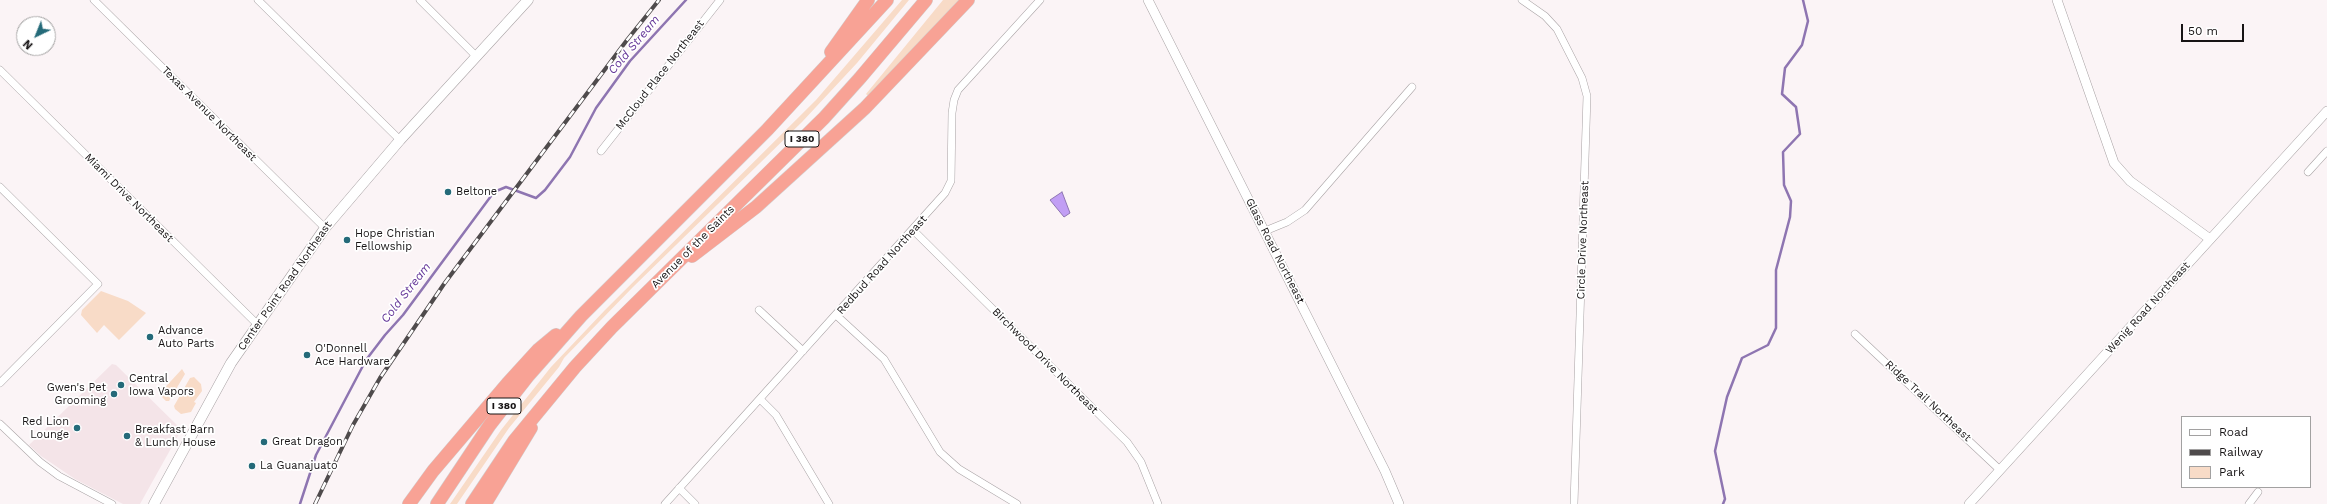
<!DOCTYPE html>
<style>
body{margin:0}
#map{position:relative;width:2327px;height:504px;overflow:hidden;background:#fbf4f6;font-family:"Work Sans",sans-serif}
canvas{display:block}
.legend{position:absolute;left:2181px;top:416px;width:130px;height:72px;box-sizing:border-box;background:#fff;border:1px solid #a2a1a1;margin:0;padding:5px 7px;list-style:none;font-size:12px;color:#171415}
.legend li{display:flex;align-items:center;gap:8px;height:20px}
.legend b{width:20px;border:1px solid #a2a1a1}
.north{position:absolute;left:16px;top:16px;width:40px;height:40px;box-sizing:border-box;background:#fff;border:1px solid #a2a1a1;border-radius:50%;rotate:223deg;font-size:11px;font-weight:700;line-height:16px;text-align:center;color:#171415}
.north::after{content:'';display:block;margin:auto;width:14px;height:18px;background:#246a79;clip-path:polygon(50% 0,100% 100%,50% 72%,0 100%)}
.scale{position:absolute;left:2181px;top:24px;width:63px;height:18px;box-sizing:border-box;border:2px solid #171415;border-top:0;padding-left:5px;font-size:12px;line-height:14px;white-space:nowrap;color:#171415;-webkit-text-stroke:3px #fff;paint-order:stroke}
</style>
<div id="map">
<canvas width="2327" height="504"></canvas>
<ul class="legend">
<li><b style="height:5px;background:#fff"></b>Road</li>
<li><b style="height:5px;background:#4f4b4c"></b>Railway</li>
<li><b style="height:11px;background:#f8dbc7"></b>Park</li>
</ul>
<div class="north">N</div>
<div class="scale">50 m</div>
</div>
<script>
const ctx = document.querySelector('canvas').getContext('2d');
ctx.lineJoin = 'round';
function fill(path, color) { ctx.fillStyle = color; ctx.fill(path, 'evenodd'); }
const toPath = rows => new Path2D(rows.map(r => 'M' + r).join(''));
function stroke(path, color, width, dash) { ctx.strokeStyle = color; ctx.lineWidth = width; ctx.lineCap = dash ? 'butt' : 'round'; ctx.setLineDash(dash || []); ctx.stroke(path); }
function drawText(font, color, halo, rows, align = 'center') {
  ctx.font = font + ' "Work Sans",sans-serif'; ctx.lineWidth = 3.5; ctx.setLineDash([]); ctx.textBaseline = 'middle'; ctx.strokeStyle = halo; ctx.fillStyle = color; for (const [text, x, y, turn = 0] of rows) {
    ctx.save(); ctx.translate(x, y); ctx.rotate((+turn || 0) * Math.PI / 180); ctx.textAlign = isNaN(turn) ? turn : align; if (halo) ctx.strokeText(text, 0, 0); ctx.fillText(text, 0, 0); ctx.restore();
  }
}
const built = toPath([
 [112,364,116,365,180,428,179,434,140,504,123,504,75,479,41,456,29,445]
]);
const green = toPath([
 [902,0,909,0,857,63,802,122,633,287,564,358,559,367,509,428,457,504,450,504,501,430,551,367,605,310,816,100],
 [943,0,960,0,868,96,866,94],
 [101,291,128,301,146,313,119,340,104,325,97,333,81,315,82,310],
 [182,369,185,374,169,401,166,401,159,394],
 [194,377,201,384,202,391,194,402,196,403,191,412,181,414,175,409,174,406,190,378]
]);
const water = toPath([
 [1062,192,1070,213,1064,217,1050,200,1062,192]
]);
const stream = toPath([
 [300,504,316,455,366,360,385,335,403,315,494,192,506,187,536,198,545,190,570,157,596,108,630,61,686,0],
 [1723,504,1725,499,1715,451,1727,397,1742,358,1768,345,1776,328,1776,270,1790,217,1791,201,1784,185,1783,152,1800,134,1796,107,1782,94,1785,68,1802,45,1808,21,1803,0]
]);
const minor = toPath([
 [94,0,325,228],
 [258,0,400,140],
 [420,0,476,56],
 [1522,0,1545,16,1557,29,1582,78,1587,96,1574,504],
 [0,70,258,325],
 [601,151,720,0],
 [2308,172,2327,151],
 [0,187,98,284,0,383],
 [913,230,1127,442,1141,462,1158,504],
 [1265,231,1287,222,1305,210,1412,87],
 [759,310,803,351],
 [836,315,884,359,940,452,959,469,1017,504],
 [1855,334,2000,470],
 [760,399,776,415,829,504],
 [0,424,40,462,59,476,112,504],
 [679,488,695,504],
 [665,504,945,193,951,181,952,113,954,100,958,90,1040,0],
 [2249,504,2258,492]
]);
const tertiary = toPath([
 [1148,0,1385,471,1399,504],
 [2057,0,2114,163,2130,181,2210,239],
 [1969,504,2327,111]
]);
const secondary = toPath([
 [154,504,231,363,325,228,400,140,528,0]
]);
const motorway = toPath([
 [831,52,868,0],
 [692,256,756,207,865,108,968,0],
 [409,504,433,471,507,384,538,350,556,335],
 [437,504,489,426,528,376,581,316,767,130,887,0],
 [472,504,514,441,575,367,612,327,824,118,860,78,926,0],
 [485,504,531,428]
]);
const rail = toPath([
 [315,504,353,425,380,378,444,284,627,40,659,0]
]);
const markers = [
 [448,192,4,"#246a79"],
 [347,240,4,"#246a79"],
 [150,337,4,"#246a79"],
 [307,355,4,"#246a79"],
 [121,385,4,"#246a79"],
 [114,394,4,"#246a79"],
 [77,428,4,"#246a79"],
 [127,436,4,"#246a79"],
 [264,442,4,"#246a79"],
 [252,466,4,"#246a79"]
];
const shields = [
 [802,139,34],
 [504,406,34]
];
const shieldNames = [
 ["I 380",802,139],
 ["I 380",504,406]
];
const streetNames = [
 ["McCloud Place Northeast",660,75,-52],
 ["Texas Avenue Northeast",209,114,45],
 ["Miami Drive Northeast",129,198,45],
 ["Circle Drive Northeast",1583,240,-88],
 ["Avenue of the Saints",693,247,-45],
 ["Glass Road Northeast",1275,251,63],
 ["Redbud Road Northeast",882,265,-48],
 ["Center Point Road Northeast",285,286,-55],
 ["Wenig Road Northeast",2148,308,-48],
 ["Birchwood Drive Northeast",1045,361,45],
 ["Ridge Trail Northeast",1928,401,43]
];
const poiNames = [
 ["Beltone",456,192],
 ["Hope Christian",355,234],
 ["Fellowship",355,247],
 ["Advance",158,331],
 ["Auto Parts",158,344],
 ["O'Donnell",315,349],
 ["Ace Hardware",315,362],
 ["Central",129,379],
 ["Iowa Vapors",129,392],
 ["Gwen's Pet",106,388,"right"],
 ["Grooming",106,401,"right"],
 ["Red Lion",69,422,"right"],
 ["Lounge",69,435,"right"],
 ["Breakfast Barn",135,430],
 ["& Lunch House",135,443],
 ["Great Dragon",272,442],
 ["La Guanajuato",260,466]
];
const waterNames = [
 ["Cold Stream",634,45,-50],
 ["Cold Stream",406,293,-52]
];
fill(built, '#f4e4e8');
fill(green, '#f8dbc7');
fill(water, '#c19ef4');
stroke(water, '#8e75b1', 1);
stroke(stream, '#8e75b1', 2.5);
stroke(minor, '#a8a2a4', 8);
stroke(tertiary, '#a8a2a4', 10);
stroke(secondary, '#a8a2a4', 11);
stroke(motorway, '#d1d0d0', 14);
stroke(minor, '#fff', 7);
stroke(tertiary, '#fff', 9);
stroke(secondary, '#fff', 10);
stroke(motorway, '#f8a295', 13);
stroke(rail, '#4f4b4c', 4);
stroke(rail, '#fff', 2.5, [8]);
for (const [x, y, r, color] of markers) { const dot = new Path2D(); dot.arc(x, y, r, 0, 2 * Math.PI); ctx.fillStyle = color; ctx.fill(dot); stroke(dot, '#fff', 1.5); }
for (const [x, y, w] of shields) { const box = new Path2D(); box.roundRect(x - w / 2, y - 8, w, 16, 3); ctx.fillStyle = '#fff'; ctx.fill(box); stroke(box, '#171415', 1); }
drawText('bold 10px', '#171415', null, shieldNames);
drawText('11px', '#171415', '#fff', streetNames);
drawText('11px', '#171415', '#fff', poiNames, 'left');
drawText('italic 12px', '#643698', '#fff', waterNames);
</script>
